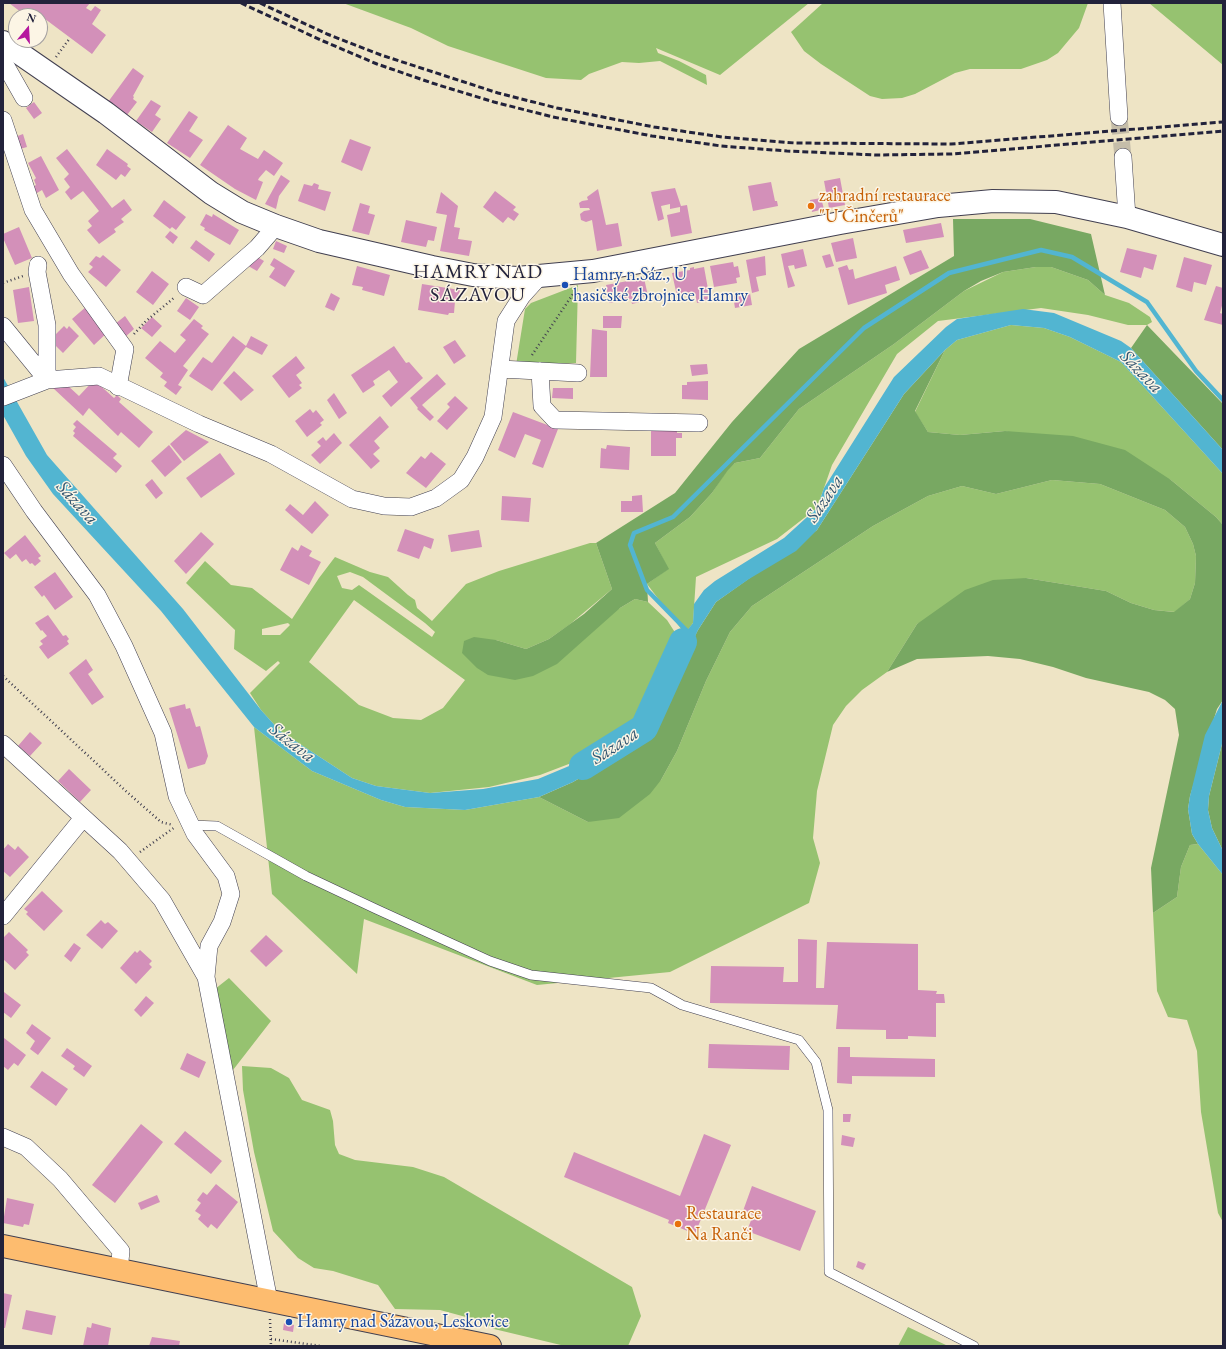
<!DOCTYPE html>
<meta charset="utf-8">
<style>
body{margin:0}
#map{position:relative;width:1226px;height:1349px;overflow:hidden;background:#eee4c5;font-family:"EB Garamond",serif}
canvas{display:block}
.frame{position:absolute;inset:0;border:4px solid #22223b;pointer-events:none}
.north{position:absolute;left:8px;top:8px;width:40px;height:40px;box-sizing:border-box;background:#fcf5e5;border:1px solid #a5a1a1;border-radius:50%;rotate:18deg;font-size:11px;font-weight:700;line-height:16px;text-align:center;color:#22223b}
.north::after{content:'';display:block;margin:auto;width:14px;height:18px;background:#b5179e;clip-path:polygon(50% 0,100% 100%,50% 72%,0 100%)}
</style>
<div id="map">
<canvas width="1226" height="1349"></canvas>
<div class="frame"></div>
<div class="north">N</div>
</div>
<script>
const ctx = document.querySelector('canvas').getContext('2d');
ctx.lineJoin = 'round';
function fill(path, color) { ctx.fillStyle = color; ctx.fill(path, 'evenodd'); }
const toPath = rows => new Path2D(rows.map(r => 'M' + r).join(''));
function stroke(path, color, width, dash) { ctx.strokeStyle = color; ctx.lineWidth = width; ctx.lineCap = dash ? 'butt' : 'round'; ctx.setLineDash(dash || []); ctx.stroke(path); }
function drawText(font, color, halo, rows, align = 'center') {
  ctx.font = font + ' "EB Garamond",serif'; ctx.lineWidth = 3; ctx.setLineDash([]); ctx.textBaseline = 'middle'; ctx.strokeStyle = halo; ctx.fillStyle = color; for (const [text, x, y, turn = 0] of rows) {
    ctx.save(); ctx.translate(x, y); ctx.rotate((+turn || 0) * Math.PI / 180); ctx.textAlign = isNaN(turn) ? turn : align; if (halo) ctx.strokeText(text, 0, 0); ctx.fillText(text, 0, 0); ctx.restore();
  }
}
const green = toPath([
 [343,3,809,3,720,75,656,48,658,53,679,61,706,75,707,85,660,61,639,63,622,62,589,74,581,80,546,78,448,46,411,28],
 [823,3,1088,3,1079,28,1058,53,1047,60,1021,69,970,69,955,73,915,94,902,98,882,99,870,96,821,64,804,51,791,32],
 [1149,3,1223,3,1223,65],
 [1036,267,1051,267,1088,280,1105,295,1129,303,1150,317,1152,322,1147,325,1128,325,1088,315,1041,308,938,321,897,354,832,465,817,508,777,539,696,577,693,623,685,634,647,584,668,569,655,543,690,517,712,493,727,470,735,463,760,458,799,409,894,344,964,291,1003,272],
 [578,285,576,363,516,365,525,309,531,303],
 [1011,325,1044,328,1070,337,1121,362,1223,474,1223,525,1216,517,1171,480,1005,431,960,435,928,432,915,412,945,350,957,340],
 [1052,480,1100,484,1165,510,1185,527,1193,544,1196,556,1195,583,1190,599,1175,612,1154,610,1131,603,1106,591,1026,578,917,624,887,672,862,690,846,706,833,725,817,791,813,838,820,863,809,903,670,972,537,985,364,919,357,974,272,894,254,727,312,771,381,800,405,807,465,810,539,797,588,822,661,780,677,751,706,681,730,632,752,606,873,526,928,496,962,486,996,494],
 [590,543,596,543,612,589,569,625,549,639,526,649,496,640,488,675,620,608,635,599,648,602,667,620,676,634,665,686,647,723,629,741,540,775,489,787,430,793,376,786,352,778,280,731,261,710,250,693,280,663,278,661,266,671,234,649,235,630,186,583,205,561,231,585,252,588,292,619,319,578,335,557,370,572,388,577,408,595,415,600,417,608,432,621,466,584,499,571],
 [350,572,363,577,425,623,435,632,432,637,359,585,352,590,342,588,337,576],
 [354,600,465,680,443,708,421,720,393,718,359,705,309,662],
 [288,623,290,625,280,635,262,635,262,629],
 [1198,844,1223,875,1223,1222,1218,1213,1201,1112,1197,1051,1187,1020,1168,1017,1157,991,1153,913,1177,897,1181,867,1190,845],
 [229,978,271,1021,233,1070,215,989],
 [242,1066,271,1068,289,1078,302,1100,330,1110,333,1121,335,1145,339,1154,355,1160,413,1167,444,1177,632,1287,641,1316,628,1346,565,1346,494,1329,477,1320,440,1310,395,1309,378,1285,333,1271,314,1268,298,1258,273,1231,254,1152,243,1090],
 [908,1327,948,1346,898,1346]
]);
const forest = toPath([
 [953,219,1030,219,1091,234,1105,295,1088,280,1051,267,1036,267,1003,272,981,281,964,291,894,344,799,409,760,458,735,463,728,470,712,493,690,517,655,543,669,569,647,584,648,602,635,599,620,608,557,664,533,676,515,680,488,675,477,668,462,653,464,641,474,637,496,640,526,649,549,639,584,614,612,589,596,543,675,493,732,422,799,349,954,256],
 [1147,325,1223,404,1223,450,1131,348],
 [945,350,915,411,928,432,960,435,1005,431,1073,436,1125,450,1171,480,1216,517,1223,525,1223,700,1217,709,1190,796,1188,809,1192,834,1198,844,1190,845,1181,867,1177,897,1153,913,1151,868,1179,735,1175,709,1165,700,1149,692,1086,678,1053,667,1020,659,988,656,917,659,887,672,917,624,965,590,993,580,1026,578,1106,591,1131,603,1154,610,1174,612,1190,599,1195,583,1196,556,1193,544,1185,527,1165,510,1100,484,1052,480,996,494,962,486,928,496,873,526,752,606,730,632,706,681,677,751,661,780,650,794,619,818,588,822,539,797,573,782,641,742,698,630,716,602,817,530,904,394],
 [1223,740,1223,851,1212,828,1208,810,1209,796]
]);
const water = toPath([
 [1023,309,1054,313,1121,341,1131,348,1223,450,1223,474,1121,362,1070,337,1044,328,1011,325,957,340,945,350,904,394,817,530,796,551,749,579,716,602,698,630,653,731,641,742,573,782,539,797,465,810,405,807,381,800,312,771,254,727,161,611,53,494,26,456,3,415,3,377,47,455,183,609,261,710,280,731,352,778,376,786,430,793,483,789,538,779,629,741,647,723,665,686,674,647,682,630,685,633,693,623,694,604,704,590,715,581,784,538,817,508,824,488,894,377,946,327,957,319],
 [1223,700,1223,740,1209,796,1208,810,1212,828,1223,851,1223,875,1198,844,1192,834,1188,809,1190,796,1205,735]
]);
const stream = toPath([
 [688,632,647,590,630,545,634,533,673,517,864,328,949,273,1041,250,1072,257,1147,302,1196,371,1223,400]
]);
const river = toPath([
 [583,766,644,728,683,642]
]);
const building = toPath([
 [9,3,90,3,86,8,91,11,95,6,101,10,92,24,106,35,92,54,37,13,34,16,26,16],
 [133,68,144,76,133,96,134,97,133,99,137,102,127,115,108,102],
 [151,100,161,106,155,115,161,119,152,132,136,121],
 [34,102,42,113,34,119,26,108],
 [189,111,198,117,189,131,203,140,190,158,167,143],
 [228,125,247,138,240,149,258,159,264,150,283,163,274,176,266,170,259,178,258,180,263,182,256,200,235,189,200,165],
 [23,134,27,147,20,149,15,137],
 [350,139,371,147,362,171,341,162],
 [67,149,112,208,124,199,132,210,121,219,124,222,114,229,116,232,99,244,87,230,92,226,88,221,99,211,83,191,71,200,65,192,70,187,64,179,69,174,56,158],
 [107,149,128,164,127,166,131,169,125,177,121,174,116,180,96,165],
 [41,156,59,190,46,198,42,190,37,193,33,187,36,185,34,180,36,178,28,163],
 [281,175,290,181,279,196,276,209,265,204],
 [840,178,845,205,829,208,824,181],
 [771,182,775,201,777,201,778,206,753,211,748,186],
 [314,183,319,185,318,189,331,192,325,211,298,201,304,184,312,186],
 [675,188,681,206,687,205,692,233,671,237,667,215,680,212,680,207,670,209,670,204,661,206,664,219,658,221,651,192],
 [598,189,606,225,618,223,622,246,597,251,592,220,586,222,581,220,580,214,584,211,590,210,589,208,580,208,579,203,582,201,588,200,587,197],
 [495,191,516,207,513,210,519,214,514,221,508,217,503,223,483,207],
 [441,192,458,206,454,227,460,228,458,239,472,241,469,256,440,251,447,215,436,213],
 [821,198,824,209,812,212,810,200],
 [164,200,186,217,176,230,172,227,170,229,153,216],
 [360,203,370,206,368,213,375,215,369,235,352,231],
 [206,214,212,217,213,214,239,230,230,245,204,230,205,228,200,225],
 [406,220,437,227,434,241,428,240,426,247,401,242],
 [941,223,944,237,906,243,903,230],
 [19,227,32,258,15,265,3,238,3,234],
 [170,231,178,237,173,244,165,237],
 [853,238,857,258,836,262,831,243],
 [196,240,215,254,209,262,190,248],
 [276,241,287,246,284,253,273,249],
 [1127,248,1157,255,1153,270,1144,267,1141,278,1120,272],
 [803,249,807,266,795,269,794,265,788,266,795,286,788,288,781,254],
 [921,250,929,268,910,275,903,257],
 [830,254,834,266,826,268,822,256],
 [103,255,121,270,106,287,88,272,93,267,89,264,96,256,100,258],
 [254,255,264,261,257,271,243,263],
 [765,256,766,275,756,277,759,291,752,293,746,260],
 [1184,257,1212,265,1206,285,1194,282,1192,292,1176,287],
 [274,258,295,271,285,287,269,277,275,268,270,265],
 [733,262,734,267,738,266,740,277,736,278,737,283,714,287,710,266],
 [847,265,849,270,853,269,855,279,896,266,900,280,885,285,887,293,848,305,838,268],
 [357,266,390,275,384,296,362,290,363,287,352,285],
 [694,267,694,269,704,267,710,300,697,303,695,293,677,296,672,273,690,270,690,268],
 [152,271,169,284,153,305,136,292],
 [644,278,648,296,639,297,640,302,632,304,631,299,609,303,606,285],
 [422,284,460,290,458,302,455,301,454,313,449,313,448,315,418,310],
 [1216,286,1223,288,1223,302,1220,313,1223,314,1223,325,1204,320],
 [29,287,34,321,18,323,13,290],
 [331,293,340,298,334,311,325,307],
 [750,293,752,305,735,308,733,296],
 [186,298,199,307,190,320,177,311],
 [87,306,109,331,94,345,72,319],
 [125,316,134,329,124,338,115,324],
 [603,316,622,316,621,328,603,328],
 [152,317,162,326,152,337,141,328],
 [194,319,203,326,201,328,209,334,183,366,188,370,178,385,182,387,176,395,164,386,167,382,160,377,163,373,145,358,160,341,175,353,186,340,180,335],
 [64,326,67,329,69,326,79,336,63,353,50,340],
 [592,329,607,331,607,377,590,377],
 [233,336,246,346,251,336,268,345,262,355,246,347,212,391,189,376,203,357,212,363],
 [455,340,466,356,454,364,443,347],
 [394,346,406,363,409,362,423,378,391,407,382,396,398,382,389,370,373,381,375,385,363,393,351,375],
 [296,356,305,368,296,375,302,383,299,385,302,388,289,398,272,376],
 [707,364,708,374,692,376,690,365],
 [234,371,254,390,241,401,223,383],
 [437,374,446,384,422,405,434,417,430,421,417,409,418,408,410,398],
 [94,380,114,398,117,395,121,399,119,402,153,432,139,448,121,432,118,436,89,408,83,416,53,388,66,384,79,396],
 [708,381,708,400,682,399,682,385,687,385,687,382],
 [553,388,573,388,573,399,552,398],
 [334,393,347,413,339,419,327,400],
 [455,396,468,408,447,430,437,421,450,407,447,404],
 [310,409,313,413,316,410,324,420,320,423,322,425,307,437,295,421],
 [513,412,558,429,543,468,532,464,541,440,525,434,515,458,498,450],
 [380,416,389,427,374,441,380,448,373,454,380,461,371,469,349,445],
 [77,420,117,454,113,458,122,466,116,473,73,436,75,433,73,431,76,427,73,424],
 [186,430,209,442,184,461,170,444],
 [651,430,677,431,677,433,682,433,682,438,676,438,676,456,651,456],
 [334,433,342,443,320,464,311,455,321,446,317,442,323,437,326,441],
 [169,445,182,462,165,477,151,461],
 [607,445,630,447,629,470,600,468,601,448,606,449],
 [431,452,446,464,426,488,406,473,421,456,425,459],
 [220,453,235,474,201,498,186,478],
 [152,479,163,493,156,499,145,485],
 [642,495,643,512,621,512,621,501,632,501,632,496],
 [502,496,531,498,529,522,501,520],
 [315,501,329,515,312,534,285,510,290,504,303,515],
 [405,529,434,539,431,549,424,546,419,559,397,551],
 [479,530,482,547,451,552,448,535],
 [201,532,214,544,186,574,174,561],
 [25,535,41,556,38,558,41,561,35,566,32,563,30,564,26,559,22,562,16,554,10,559,4,553],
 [301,545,312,551,309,556,321,562,309,585,280,570,292,547,298,551],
 [55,572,73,597,55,610,44,595,42,597,34,587],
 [48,615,63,636,66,635,69,639,67,641,69,644,48,659,39,647,43,644,40,641,47,636,42,630,41,631,35,623],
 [86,659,93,670,88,674,104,697,92,705,69,673],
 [185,704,186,709,190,708,196,727,200,726,208,756,205,764,188,769,169,708],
 [30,732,42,743,30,756,18,746],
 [69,769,91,790,80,802,58,781],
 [8,844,15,850,18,846,29,857,10,877,3,871,3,850],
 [42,891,63,911,44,931,26,914,28,912,24,909],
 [101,920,105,924,108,922,118,931,102,949,86,935],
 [9,932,28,950,26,952,29,955,15,970,3,959,3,938],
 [266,935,283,951,266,967,250,951],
 [798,939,817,940,816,988,824,988,827,942,918,944,918,990,937,991,936,994,944,994,945,1003,936,1003,936,1037,908,1036,908,1039,886,1039,886,1030,836,1029,838,1005,710,1003,711,966,784,967,783,982,798,982],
 [74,943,81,948,71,962,64,956],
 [140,950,152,961,149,964,152,967,136,984,120,968,135,951,137,953],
 [4,992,21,1005,11,1018,3,1012],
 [146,996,154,1003,141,1017,134,1010],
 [32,1024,51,1038,38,1055,30,1049,35,1041,26,1033],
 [4,1038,26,1055,18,1066,14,1063,8,1070,3,1066],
 [709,1044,790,1046,789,1070,708,1068],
 [838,1047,850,1047,850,1057,935,1059,935,1077,852,1076,852,1084,837,1083],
 [67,1048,92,1066,84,1077,73,1069,75,1066,61,1056],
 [187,1053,206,1062,199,1078,180,1069],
 [42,1071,68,1089,56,1106,30,1087],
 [843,1114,851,1114,850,1122,843,1122],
 [141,1124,163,1142,115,1203,92,1185],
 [185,1131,222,1161,211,1174,174,1144],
 [704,1134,731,1145,695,1234,668,1223,669,1220,564,1177,574,1152,680,1196],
 [842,1135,855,1138,853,1147,841,1145],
 [216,1184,238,1202,217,1229,211,1224,208,1228,198,1219,201,1215,195,1211,201,1203,197,1200,203,1192,207,1195],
 [752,1186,816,1211,800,1251,747,1231,753,1215,743,1211],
 [157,1195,160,1202,141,1210,138,1203],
 [7,1198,34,1204,29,1225,24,1224,23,1227,3,1223],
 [858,1261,866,1264,863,1270,856,1267],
 [3,1293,12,1295,5,1328,3,1328],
 [26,1310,56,1316,52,1335,22,1329],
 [92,1323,111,1328,108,1346,83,1346,87,1327,91,1328],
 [284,1323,294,1325,293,1332,283,1330],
 [152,1337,180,1341,179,1346,149,1346]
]);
const minorTunnel = toPath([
 [1119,117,1123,157]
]);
const path = toPath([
 [56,57,70,38],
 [3,283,23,276],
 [134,334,146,321,175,297],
 [532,355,575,291],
 [3,676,128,793,161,822,173,825],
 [140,852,175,827],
 [270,1319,271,1346],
 [271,1339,321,1346]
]);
const service = toPath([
 [191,825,217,826,306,876,376,909,490,961,531,975,651,988,682,1005,799,1040,816,1062,828,1110,829,1272,974,1346]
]);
const minor = toPath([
 [1112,3,1119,117],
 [3,61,24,98],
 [3,120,33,210,71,274,125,349,118,387],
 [1123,157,1127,217],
 [38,265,37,272,47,325,47,380],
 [186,287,203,295,257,248,276,226],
 [3,326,47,380],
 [500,369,578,373],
 [540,371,542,406,555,420,699,423],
 [3,397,47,380,99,376,199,424,271,454,352,499,384,506,411,507,436,498,461,480,475,457,493,417,506,321,522,296,540,276],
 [3,465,34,511,97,595,124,646,163,733,177,796,195,834,226,876,231,894,222,922,209,946,206,977,269,1301],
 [3,744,120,851,162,900,206,977],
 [3,916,83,818],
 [3,1137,26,1147,60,1179,121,1251,119,1270]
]);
const tertiary = toPath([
 [3,42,106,113,211,193,242,212,276,226,319,241,432,267,473,275,517,278,593,271,840,223,938,206,993,201,1056,202,1127,217,1223,245]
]);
const primary = toPath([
 [3,1246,490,1346]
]);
const rail = toPath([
 [241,3,323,41,377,64,432,83,494,102,553,117,652,136,721,146,787,151,876,155,952,154,1223,131],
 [260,3,327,34,381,55,498,93,557,108,654,127,722,137,795,143,951,144,1223,122]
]);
const markers = [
 [811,206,4,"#e8710a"],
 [565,285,4,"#1a4fb4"],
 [678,1224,4,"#e8710a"],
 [289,1322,4,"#1a4fb4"]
];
const foodNames = [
 ["zahradní restaurace",819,196],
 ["\"U Činčerů\"",819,217],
 ["Restaurace",686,1214],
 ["Na Ranči",686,1235]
];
const transitNames = [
 ["Hamry n.Sáz., U",573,275],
 ["hasičské zbrojnice Hamry",573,296],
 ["Hamry nad Sázavou, Leskovice",297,1322]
];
const waterNames = [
 ["Sázava",1141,372,46],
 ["Sázava",825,499,-56],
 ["Sázava",77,503,48],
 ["Sázava",292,743,38],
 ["Sázava",615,746,-33]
];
const quarterNames = [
 ["HAMRY NAD",478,273],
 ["SÁZAVOU",478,296]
];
fill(green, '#96c270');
fill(forest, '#78a862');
fill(water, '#52b5d1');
stroke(stream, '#52b5d1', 4.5);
stroke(river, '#52b5d1', 28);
fill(building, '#d390b9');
stroke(minorTunnel, '#c5bda9', 17, [17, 8]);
stroke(service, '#413f50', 10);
stroke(minor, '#413f50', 18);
stroke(tertiary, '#413f50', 24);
stroke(primary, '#413f50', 24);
stroke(path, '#413f50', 2.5, [1, 3]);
stroke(service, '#fff', 9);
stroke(minor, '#fff', 17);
stroke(tertiary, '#fff', 22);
stroke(primary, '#fdbc6f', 22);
stroke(rail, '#22223b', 3, [6, 3]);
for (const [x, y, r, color] of markers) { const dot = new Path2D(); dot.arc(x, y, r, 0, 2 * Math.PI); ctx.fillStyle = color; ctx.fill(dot); stroke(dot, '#fcf5e5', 1.5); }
drawText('18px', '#c56008', '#fcf5e5', foodNames, 'left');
drawText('18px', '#164399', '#fcf5e5', transitNames, 'left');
drawText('italic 19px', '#335570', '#fcf5e5', waterNames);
ctx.letterSpacing = '1px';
drawText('20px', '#22223b', '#fcf5e5', quarterNames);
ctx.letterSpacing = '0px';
</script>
